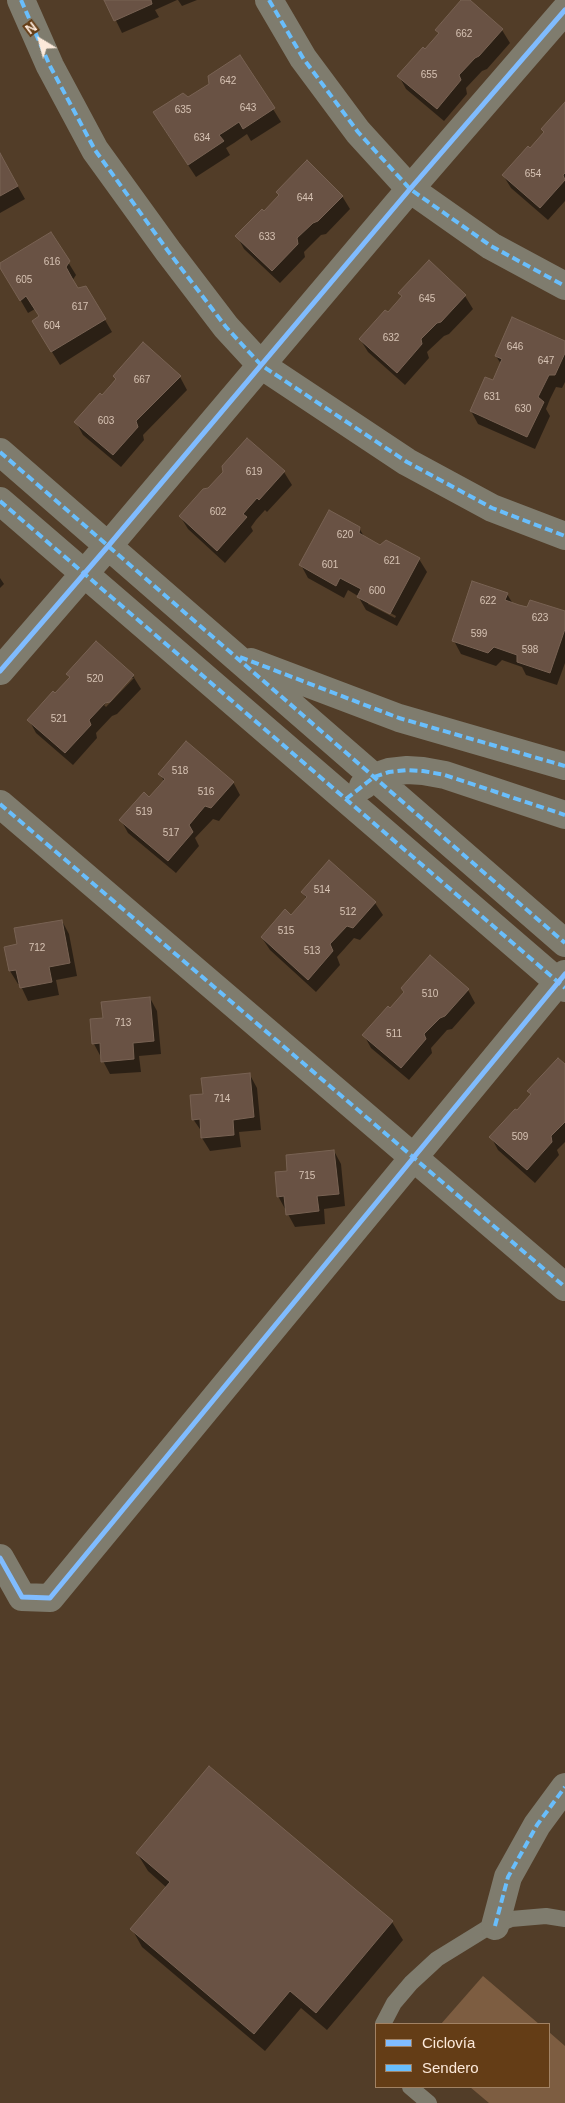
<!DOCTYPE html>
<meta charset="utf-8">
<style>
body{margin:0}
#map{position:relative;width:565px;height:2103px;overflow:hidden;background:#523d28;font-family:Arial,sans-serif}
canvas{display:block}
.legend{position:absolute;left:375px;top:2023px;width:175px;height:65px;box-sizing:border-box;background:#643d16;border:1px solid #a18264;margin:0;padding:6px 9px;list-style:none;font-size:15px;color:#fce9da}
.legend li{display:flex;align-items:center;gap:10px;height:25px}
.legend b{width:25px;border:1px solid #a18264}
.north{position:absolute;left:15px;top:15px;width:50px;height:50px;-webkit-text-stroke:4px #643d16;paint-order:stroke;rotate:323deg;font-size:14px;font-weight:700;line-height:20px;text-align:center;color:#fce9da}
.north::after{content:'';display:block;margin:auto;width:18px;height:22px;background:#fce9da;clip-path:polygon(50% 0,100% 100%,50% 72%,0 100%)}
</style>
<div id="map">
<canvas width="565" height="2103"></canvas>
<ul class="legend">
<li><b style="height:6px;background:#80bcff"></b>Ciclovía</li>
<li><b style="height:6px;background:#69befc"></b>Sendero</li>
</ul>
<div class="north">N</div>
</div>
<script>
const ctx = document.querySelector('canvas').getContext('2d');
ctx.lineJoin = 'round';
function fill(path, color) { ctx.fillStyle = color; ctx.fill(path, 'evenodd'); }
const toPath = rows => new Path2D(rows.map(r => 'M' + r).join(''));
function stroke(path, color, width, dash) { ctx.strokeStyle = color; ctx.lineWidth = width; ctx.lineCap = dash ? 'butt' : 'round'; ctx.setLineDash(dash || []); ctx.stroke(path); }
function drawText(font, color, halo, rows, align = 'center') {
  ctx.font = font + ' Arial,sans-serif'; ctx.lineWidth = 4; ctx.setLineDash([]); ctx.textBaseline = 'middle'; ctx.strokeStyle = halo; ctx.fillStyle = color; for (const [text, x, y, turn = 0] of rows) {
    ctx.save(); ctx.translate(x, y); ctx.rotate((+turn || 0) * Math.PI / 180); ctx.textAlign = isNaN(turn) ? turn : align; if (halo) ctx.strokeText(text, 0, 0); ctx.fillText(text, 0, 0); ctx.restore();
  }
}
const green = toPath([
 [483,1976,539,2024,441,2024],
 [549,2032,565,2046,565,2103,489,2103,470,2087,549,2087]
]);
const shadow = toPath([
 [106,0,177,0,155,10,159,17,122,33],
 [178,0,197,0,182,6],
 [463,0,468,0,502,30,510,43,487,69,482,71,466,88,467,94,444,121,406,89,399,76,439,35,437,30],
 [188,98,273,109,281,122,251,141,247,134,234,143,226,148,230,155,196,177,162,126],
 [565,104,565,201,548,220,511,188,503,175,545,134,542,129],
 [0,155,25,199,0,213],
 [277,192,342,196,350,209,326,234,321,235,304,252,305,257,280,283,244,249,237,236,280,197],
 [68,262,76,275,72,281,105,320,112,332,60,365,41,334,40,317,35,309,28,313,0,265],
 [429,262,465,296,473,309,449,334,444,336,427,352,429,358,405,385,368,352,360,339,402,298,400,293],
 [565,342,565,382,562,388,556,387,550,399,546,409,550,416,535,449,478,424,471,411,493,382,501,364,496,356],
 [114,376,180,377,187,390,143,435,144,440,121,467,83,435,76,422,117,380],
 [247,440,284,472,292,485,267,512,265,510,256,520,251,527,253,531,225,563,188,529,180,516,225,472],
 [359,528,365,538,380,546,419,559,427,572,397,626,366,610,358,596,348,590,344,598,308,578,301,565],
 [368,601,396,616,395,618,368,604],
 [0,578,4,584,0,588],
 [507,594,513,604,518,606,565,613,565,663,557,685,526,675,522,667,502,660,496,666,461,654,454,641],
 [96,643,133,676,141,689,117,714,112,716,96,733,97,738,73,765,36,733,29,720,71,679,68,674],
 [130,678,134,678,106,707,104,705],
 [160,774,233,782,240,795,219,821,213,819,195,838,199,846,176,873,128,833,121,820,150,798,164,781],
 [302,892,375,903,383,915,360,940,354,938,337,957,340,965,316,992,270,950,262,938,291,917,307,899],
 [62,921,69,934,77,976,56,980,59,995,28,1001,20,984,18,984,10,971,6,948,18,945],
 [468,990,475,1003,452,1029,447,1030,431,1048,432,1053,409,1080,371,1048,364,1035,390,1010],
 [150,998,157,1011,161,1054,139,1056,141,1072,110,1074,94,1044,104,1019],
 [565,1066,565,1142,557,1150,559,1155,535,1183,498,1150,491,1137,532,1096,529,1091],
 [250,1075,257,1088,261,1130,239,1132,241,1147,210,1151,202,1138,202,1132,193,1119,204,1095],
 [334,1151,341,1164,345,1206,324,1209,325,1224,295,1227,278,1196,288,1172],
 [210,1768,392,1922,403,1940,327,2030,301,2008,265,2051,142,1947,132,1929,167,1888,148,1871,137,1853]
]);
const building = toPath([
 [104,0,151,0,152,4,114,21,104,0],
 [461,0,470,0,503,29,479,56,475,58,459,75,461,80,437,109,397,76,423,47,425,49,439,33,435,30,461,0],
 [240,55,275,108,243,129,239,122,227,130,219,135,224,141,188,165,153,112,183,93,188,97,209,84,208,76,240,55],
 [565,102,565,173,563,175,565,180,540,208,502,175,528,146,530,148,544,132,541,129,565,102],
 [0,153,18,186,0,196,0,153],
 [307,160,343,196,318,221,313,223,297,238,298,244,272,271,235,236,262,209,264,211,279,195,276,192,307,160],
 [51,232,70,261,66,267,72,278,78,288,86,286,106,319,51,352,32,321,39,316,26,296,20,301,0,268,0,263,51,232],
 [429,260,466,295,441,322,437,323,421,339,422,344,397,373,359,339,385,310,388,312,396,303,402,296,398,293,429,260],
 [512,317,565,341,565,353,555,375,549,375,538,397,544,402,527,437,470,411,485,377,493,380,502,359,495,356,512,317],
 [143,342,181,376,136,421,138,427,113,455,74,422,100,393,102,395,110,386,116,379,113,376,143,342],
 [247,438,285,471,259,500,257,498,249,507,243,514,247,517,217,551,179,516,203,489,208,488,223,472,222,466,247,438],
 [329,510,360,527,359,533,380,545,386,540,420,558,390,614,357,597,361,589,340,578,336,586,299,565,329,510],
 [472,581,508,593,505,600,519,605,527,607,530,600,565,611,565,629,550,673,517,662,517,655,494,647,488,653,452,641,472,581],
 [96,641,134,675,110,702,105,703,89,720,91,725,65,753,27,720,53,691,55,693,70,677,66,674,96,641],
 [186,741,234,782,211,808,205,806,189,825,193,832,168,861,119,820,144,792,149,797,159,786,165,779,158,774,186,741],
 [329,860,376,902,353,928,347,926,330,944,333,951,308,980,261,937,285,909,291,915,307,897,301,892,329,860],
 [62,920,70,963,49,967,52,982,20,988,16,970,9,971,4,947,17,944,14,928,62,920],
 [430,955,469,989,445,1016,440,1018,424,1034,426,1039,401,1068,362,1035,388,1006,390,1008,404,992,401,988,430,955],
 [150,997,154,1041,133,1043,134,1059,101,1062,100,1043,92,1044,90,1019,103,1018,101,1002,150,997],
 [558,1058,565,1064,565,1122,551,1136,552,1142,527,1170,489,1137,515,1109,517,1110,531,1094,527,1091,558,1058],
 [250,1073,254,1117,233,1120,234,1135,201,1138,200,1119,192,1120,190,1095,203,1094,201,1078,250,1073],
 [334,1150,339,1194,317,1196,319,1211,286,1215,284,1196,277,1197,275,1172,287,1171,286,1155,334,1150],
 [209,1766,393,1921,316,2013,290,1991,254,2034,130,1929,170,1882,136,1853,209,1766]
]);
const lane = toPath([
 [383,2024,394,2003,411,1983,437,1959,484,1930,511,1919,546,1916,565,1919],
 [410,2087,429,2103]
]);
const street = toPath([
 [21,0,50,66,95,150,168,251,226,327,261,365,407,462,492,508,565,536],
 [269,0,303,58,358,132,410,189,491,246,565,286],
 [0,452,565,943],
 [0,501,565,988],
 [251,662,399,718,565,766],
 [0,671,109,545,410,189,565,10],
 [363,786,374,777,389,772,407,770,423,771,445,775,565,815],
 [0,804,565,1287],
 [0,1558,22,1597,50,1598,565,974],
 [495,1926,508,1877,537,1825,565,1787]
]);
const quiet = toPath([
 [21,0,50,66,95,150,168,251,226,327,261,365,407,462,492,508,565,536],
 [269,0,303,58,358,132,410,189,491,246,565,286],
 [0,452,565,943],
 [0,501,565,988],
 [240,657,399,718,565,766],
 [346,799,374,777,389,772,407,770,423,771,445,775,565,815],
 [0,804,565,1287],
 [495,1926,508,1877,537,1825,565,1787]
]);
const cycleway = toPath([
 [0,671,109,545,410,189,565,10],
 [0,1558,22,1597,50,1598,565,974]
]);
const numberNames = [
 ["662",464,34],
 ["655",429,75],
 ["642",228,81],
 ["643",248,108],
 ["635",183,110],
 ["634",202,138],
 ["654",533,174],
 ["644",305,198],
 ["633",267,237],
 ["616",52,262],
 ["605",24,280],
 ["645",427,299],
 ["617",80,307],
 ["604",52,326],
 ["632",391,338],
 ["646",515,347],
 ["647",546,361],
 ["667",142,380],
 ["631",492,397],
 ["630",523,409],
 ["603",106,421],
 ["619",254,472],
 ["602",218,512],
 ["620",345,535],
 ["621",392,561],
 ["601",330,565],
 ["600",377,591],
 ["622",488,601],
 ["623",540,618],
 ["599",479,634],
 ["598",530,650],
 ["520",95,679],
 ["521",59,719],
 ["518",180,771],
 ["516",206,792],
 ["519",144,812],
 ["517",171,833],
 ["514",322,890],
 ["512",348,912],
 ["515",286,931],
 ["712",37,948],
 ["513",312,951],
 ["510",430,994],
 ["713",123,1023],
 ["511",394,1034],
 ["714",222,1099],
 ["509",520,1137],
 ["715",307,1176]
];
fill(green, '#7d5d41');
fill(shadow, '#0007');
fill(building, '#695244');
stroke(building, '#786253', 1);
stroke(lane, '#7f7c6e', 16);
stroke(street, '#7f7c6e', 28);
stroke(quiet, '#69befc', 4, [8, 4]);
stroke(cycleway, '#80bcff', 5);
drawText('10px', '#d7c3b4', null, numberNames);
</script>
